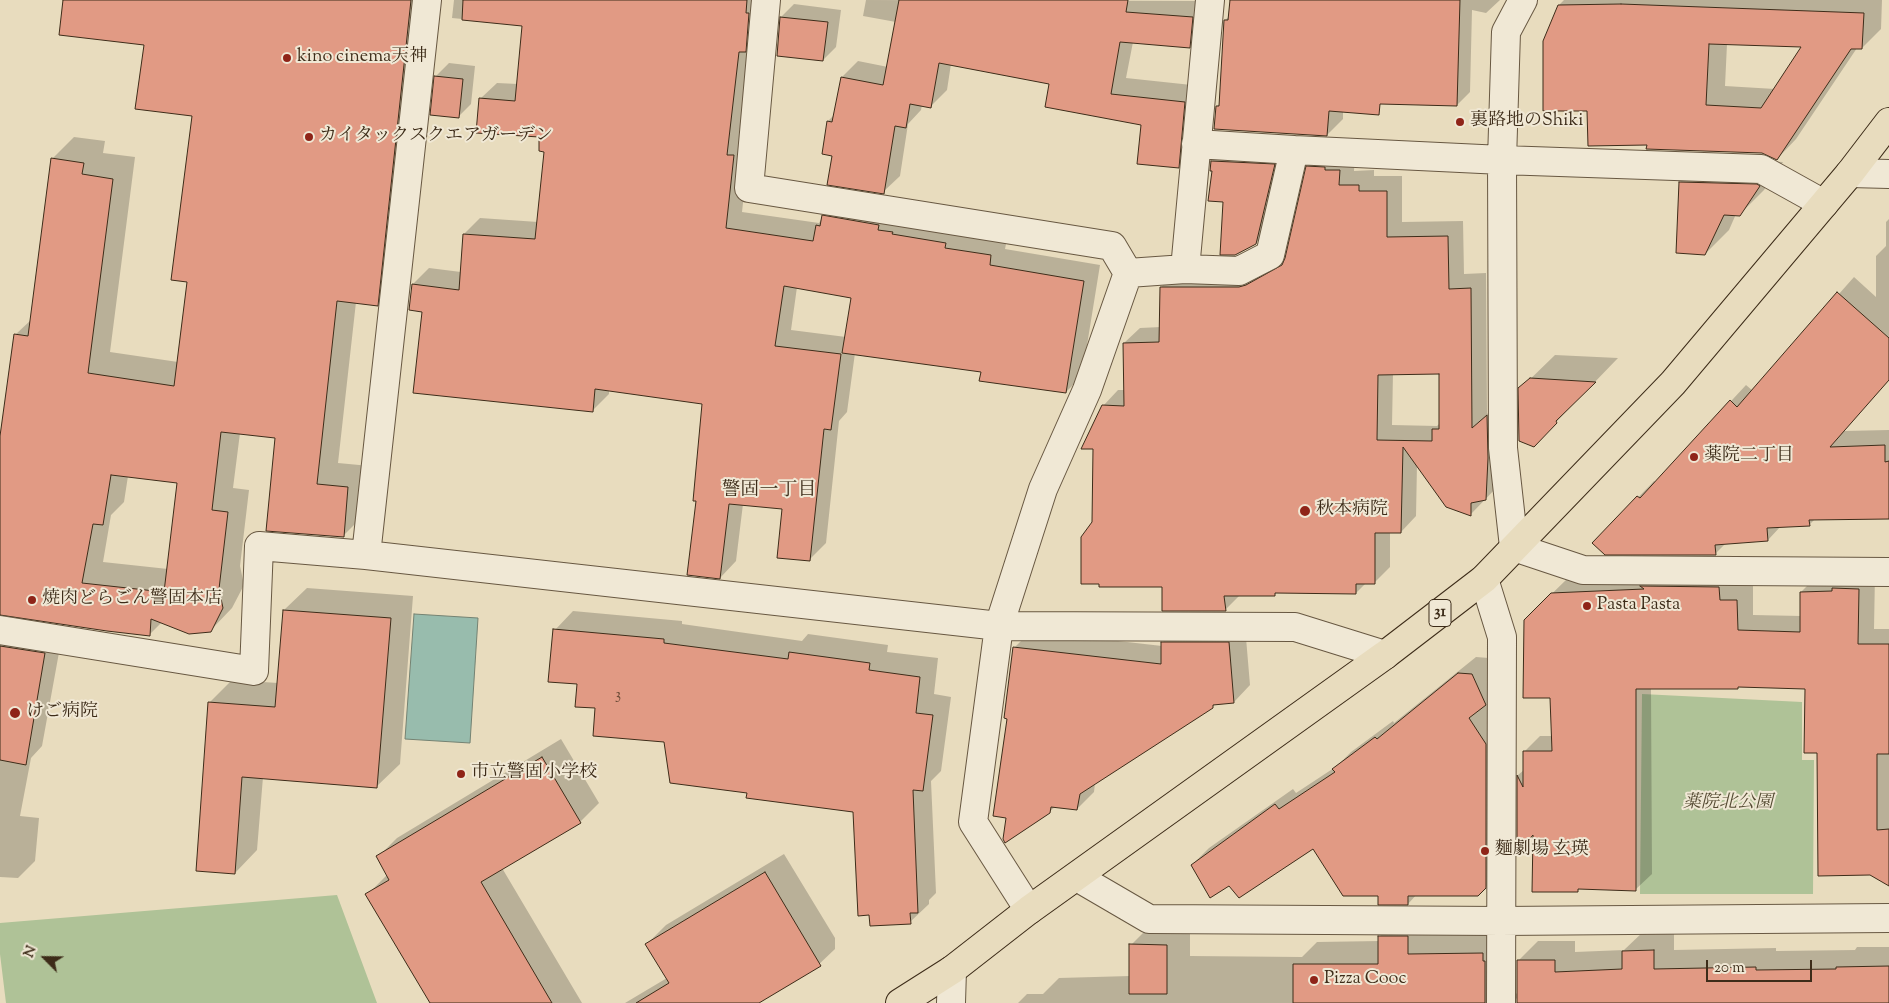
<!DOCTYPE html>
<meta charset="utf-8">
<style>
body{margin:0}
#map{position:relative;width:1889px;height:1003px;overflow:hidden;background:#e8dcbe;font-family:"Sorts Mill Goudy",serif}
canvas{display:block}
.north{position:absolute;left:20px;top:933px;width:50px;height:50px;-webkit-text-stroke:4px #f0e8d5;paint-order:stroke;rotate:293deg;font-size:14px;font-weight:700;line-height:20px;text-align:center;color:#3d2c19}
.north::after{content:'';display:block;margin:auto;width:18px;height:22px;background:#3d2c19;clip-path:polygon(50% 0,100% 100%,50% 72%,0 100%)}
.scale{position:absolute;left:1706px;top:960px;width:106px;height:22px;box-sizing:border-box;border:2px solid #3d2c19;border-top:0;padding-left:6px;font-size:15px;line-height:18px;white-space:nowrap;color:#3d2c19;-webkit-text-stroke:4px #f0e8d5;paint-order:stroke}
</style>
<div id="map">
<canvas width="1889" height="1003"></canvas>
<div class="north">N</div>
<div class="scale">20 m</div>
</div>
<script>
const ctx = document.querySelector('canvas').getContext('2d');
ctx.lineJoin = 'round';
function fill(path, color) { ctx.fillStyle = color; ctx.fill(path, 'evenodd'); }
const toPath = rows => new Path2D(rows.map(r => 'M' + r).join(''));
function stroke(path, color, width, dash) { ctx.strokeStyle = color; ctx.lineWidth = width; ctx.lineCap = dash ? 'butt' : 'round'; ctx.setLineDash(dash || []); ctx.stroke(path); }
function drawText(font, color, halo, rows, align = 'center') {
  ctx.font = font + ' "Sorts Mill Goudy","Noto Serif JP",serif'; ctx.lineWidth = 4; ctx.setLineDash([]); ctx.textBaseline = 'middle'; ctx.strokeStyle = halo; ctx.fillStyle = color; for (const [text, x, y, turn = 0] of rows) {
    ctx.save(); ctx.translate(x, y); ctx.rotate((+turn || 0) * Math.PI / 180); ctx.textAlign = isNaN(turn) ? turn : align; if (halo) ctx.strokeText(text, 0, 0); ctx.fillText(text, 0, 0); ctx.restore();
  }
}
const green = toPath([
 [1642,694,1802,702,1802,760,1814,760,1813,894,1640,894],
 [337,895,377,1003,6,1003,0,954,0,923]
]);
const water = toPath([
 [414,614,478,618,470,743,405,739,414,614]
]);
const shadow = toPath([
 [64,0,430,0,399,283,377,305,356,302,338,463,370,466,365,514,343,536,277,437,240,433,233,488,249,490,240,566,244,585,232,608,210,631,162,622,149,635,0,614,0,444,15,335,32,319,52,159,74,137,105,141,103,153,135,157,110,352,178,362,188,281,194,115,145,44],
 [128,476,179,482,168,569,103,562,111,515,124,502],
 [454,0,765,0,742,212,819,223,823,216,839,200,1007,239,1005,249,1100,265,1082,376,1066,392,982,371,855,353,847,412,839,421,826,543,809,560,783,507,743,504,736,561,720,578,697,500,703,402,609,389,609,394,592,411,424,310,413,284,429,268,461,272,464,234,480,218,538,222,545,151,541,136,480,99,497,83,518,84,523,25,452,18],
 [797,287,852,297,846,337,791,330],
 [866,0,1208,1,1206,30,1189,46,1133,42,1126,78,1201,86,1195,150,1178,166,1142,124,1051,83,951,64,947,90,930,107,922,105,921,110,908,124,900,176,883,192,834,155,828,121,835,114,842,77,858,61,888,67,896,22,863,16],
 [1231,0,1371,0,1343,110,1343,119,1327,135,1217,106,1221,103,1225,20,1230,16],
 [1402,0,1500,0,1486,13,1472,10,1470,92,1457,105],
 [1564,0,1882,0,1881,29,1862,48,1857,48,1796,139,1777,159,1762,152,1648,144,1589,110,1559,5],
 [1727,44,1803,46,1775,89,1725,86],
 [794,4,841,10,836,47,823,60,781,17],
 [449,63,475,66,471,104,458,117,436,76],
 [1225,148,1287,152,1269,230,1256,243,1225,201,1213,170,1212,161],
 [1323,151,1355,155,1354,171,1374,170,1374,176,1402,176,1402,222,1463,221,1464,274,1486,273,1487,414,1502,401,1501,483,1470,515,1417,465,1416,516,1401,532,1390,532,1390,567,1374,583,1366,583,1356,593,1277,592,1275,594,1240,595,1225,610,1163,586,1093,523,1103,406,1118,390,1125,390,1124,343,1140,328,1161,327,1161,287,1177,272,1262,270,1285,258,1307,167],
 [1393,373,1441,373,1440,423,1437,426,1392,425],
 [1704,158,1783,162,1764,190,1740,214,1736,214,1729,230,1705,254,1680,182],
 [1889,219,1889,380,1844,431,1889,430,1889,517,1815,519,1809,525,1781,526,1768,540,1726,543,1715,554,1594,543,1654,481,1656,482,1746,385,1753,391,1854,277,1876,297,1876,256,1886,246,1886,222],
 [1555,355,1618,358,1534,445,1520,389],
 [1734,571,1735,585,1753,585,1753,615,1801,616,1801,592,1817,576,1875,574,1874,629,1889,629,1889,885,1818,752,1806,688,1739,686,1651,688,1652,874,1636,889,1580,888,1578,890,1534,834,1518,850,1518,775,1524,770,1524,752,1540,736,1552,736,1551,696,1525,620,1568,578],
 [307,588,413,596,400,764,377,786,263,777,257,850,235,873,209,703,232,680,278,683,284,610],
 [573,611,682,621,682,624,802,641,808,634,888,645,887,652,938,658,934,694,951,697,941,771,931,781,936,893,929,900,929,904,910,922,854,810,665,741,596,707,578,683,555,630],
 [1179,626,1245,626,1250,685,1234,702,1216,704,1095,783,1094,792,1077,809,1056,806,1049,812,1007,817,1008,717,1014,648,1031,631,1162,646,1162,643],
 [62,636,42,746,31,758,20,816,39,818,35,861,18,878,0,877,0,638],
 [1476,657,1489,658,1502,687,1487,703,1502,727,1495,878,1478,895,1417,894,1408,904,1379,894,1313,848,1230,884,1192,865,1209,848,1293,789,1296,793,1337,766,1351,752,1393,721,1394,723],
 [561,739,599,803,580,822,502,868,582,1003,431,1003,367,895,388,874,378,857,397,838],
 [784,854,835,938,835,949,815,968,757,1003,625,1003,667,978,647,944,666,925],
 [1403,913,1505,930,1511,988,1518,995,1518,961,1538,941,1575,941,1575,952,1624,950,1644,931,1674,931,1674,950,1776,948,1776,951,1855,950,1857,947,1889,947,1889,1003,1518,1003,1518,997,1512,1003,1018,1003,1027,994,1043,994,1059,978,1130,976,1131,945,1154,922,1190,922,1190,956,1302,957,1317,942,1380,941,1380,936]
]);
const building = toPath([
 [63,0,411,0,378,306,337,301,317,484,348,487,344,537,266,531,275,438,221,432,212,510,228,512,219,589,223,608,211,632,189,634,151,619,150,636,107,631,0,615,0,436,14,334,28,336,51,158,84,163,82,174,113,179,88,373,174,386,187,282,171,280,192,116,135,109,144,45,59,35,63,0],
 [111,475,177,483,164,592,82,583,93,524,103,525,111,475],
 [463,0,747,0,746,13,749,13,746,52,739,52,727,155,734,155,726,228,813,241,816,225,820,226,822,215,879,225,878,230,893,232,892,234,946,243,945,248,991,255,990,265,1084,281,1066,393,979,381,981,372,842,353,851,298,784,286,775,346,841,354,831,430,824,429,810,561,777,558,782,509,729,504,720,579,687,575,696,501,693,501,702,404,595,389,593,412,413,393,422,312,409,310,412,284,459,290,463,234,535,239,544,152,539,151,539,137,476,133,479,98,515,101,522,26,462,20,463,0],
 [899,0,1128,0,1126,12,1193,17,1190,48,1120,42,1111,94,1185,102,1179,168,1137,164,1141,125,1045,107,1049,84,939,63,931,108,910,104,906,128,895,126,884,194,827,185,832,156,822,154,827,121,832,122,841,77,883,85,899,0],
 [1230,0,1460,0,1457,106,1380,104,1379,115,1329,111,1327,136,1214,129,1216,106,1219,106,1224,20,1228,20,1230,0],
 [1621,4,1864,13,1862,49,1851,49,1777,160,1762,153,1646,149,1647,145,1588,146,1587,111,1543,111,1543,41,1558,5,1621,4],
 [1709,44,1801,47,1761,108,1706,105,1709,44],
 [780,17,828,22,823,61,777,56,780,17],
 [434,76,463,79,459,118,430,115,434,76],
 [1211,161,1275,164,1256,244,1235,255,1220,255,1223,202,1208,201,1212,171,1210,171,1211,161],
 [1306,166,1325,167,1325,170,1340,170,1339,185,1359,185,1359,191,1387,191,1387,237,1448,236,1449,289,1471,288,1472,428,1487,415,1488,458,1486,500,1471,503,1471,516,1446,507,1403,447,1401,533,1375,533,1375,584,1356,584,1356,594,1275,593,1275,596,1224,596,1226,611,1162,611,1162,587,1099,587,1099,584,1081,584,1081,537,1092,522,1093,449,1081,449,1102,405,1124,406,1123,343,1159,342,1160,287,1239,287,1246,285,1282,265,1285,258,1306,166],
 [1439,374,1439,429,1432,429,1432,441,1377,440,1378,375,1439,374],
 [1679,182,1757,184,1760,186,1740,216,1724,215,1705,255,1676,253,1679,182],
 [1837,292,1889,338,1889,380,1830,447,1885,445,1885,462,1889,461,1889,519,1809,520,1810,526,1767,528,1768,541,1715,545,1716,555,1605,555,1592,543,1637,496,1640,498,1730,400,1737,407,1837,292],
 [1530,378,1596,382,1556,421,1557,423,1534,447,1519,441,1518,388,1530,378],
 [1640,586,1719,587,1720,600,1737,600,1738,630,1800,632,1800,592,1832,591,1832,588,1859,589,1858,644,1889,644,1889,754,1877,754,1877,830,1889,829,1889,886,1870,875,1818,876,1817,753,1804,753,1805,689,1738,687,1738,689,1636,689,1636,891,1578,889,1578,892,1532,892,1533,835,1517,853,1517,775,1523,787,1523,751,1552,751,1550,698,1523,698,1524,620,1551,593,1644,589,1640,586],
 [283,610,391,618,377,788,242,777,235,874,196,871,208,702,275,707,283,610],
 [553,629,664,639,664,643,788,659,789,652,870,663,869,670,920,677,916,713,933,715,923,791,913,790,918,913,910,913,911,924,870,926,869,915,858,916,853,812,746,798,747,793,670,783,664,742,593,736,595,708,575,707,577,684,548,682,553,629],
 [1161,642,1229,642,1234,703,1213,705,1213,708,1080,794,1077,810,1051,807,1050,813,1005,843,1003,839,1006,818,993,816,1007,719,1004,718,1013,647,1161,664,1161,642],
 [0,646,45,653,26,765,0,760,0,646],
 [1458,673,1472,674,1486,705,1469,718,1486,744,1486,888,1478,896,1408,896,1408,905,1378,905,1378,896,1343,896,1313,849,1239,898,1229,886,1210,898,1191,865,1275,804,1279,809,1335,772,1332,769,1375,737,1377,739,1458,673],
 [542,757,581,823,481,882,552,1003,430,1003,365,894,389,880,376,856,542,757],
 [765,872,821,966,759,1003,636,1003,669,983,645,944,765,872],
 [1378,936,1408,936,1408,954,1483,953,1483,961,1485,961,1485,1003,1293,1003,1293,964,1378,964,1378,936],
 [1129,944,1167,945,1167,994,1129,994,1129,944],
 [1654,950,1654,969,1756,967,1756,970,1836,969,1836,967,1889,966,1889,1003,1517,1003,1517,960,1555,960,1555,972,1622,969,1622,951,1654,950]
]);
const minor = toPath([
 [766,0,749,188,1112,246,1128,273],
 [1523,0,1506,32,1502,160,1503,448,1514,547,1583,570,1889,572],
 [1196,144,1294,150],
 [1850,173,1889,174],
 [1185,269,1210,0],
 [366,555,427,0],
 [1484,579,1502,637,1501,1003],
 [0,630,254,671,259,546,366,555,999,626,1295,627,1385,655],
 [1077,877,1149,919,1501,921,1889,918],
 [1029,910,973,822,999,626,1043,489,1087,390,1128,273,1185,269,1239,271,1270,255,1294,150,1502,160,1761,169,1824,204],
 [951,1003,952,970]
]);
const major = toPath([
 [900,1003,952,970,1029,910,1385,655,1484,579,1673,383,1850,173,1889,122]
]);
const markers = [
 [287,58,5,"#8f2418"],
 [1460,122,5,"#8f2418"],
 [309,137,5,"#8f2418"],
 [1694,457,5,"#8f2418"],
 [1305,511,6,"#8f2418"],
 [32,600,5,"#8f2418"],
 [1587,606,5,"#8f2418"],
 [15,713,6,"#8f2418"],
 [461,774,5,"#8f2418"],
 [1485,851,5,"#8f2418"],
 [1314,980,5,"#8f2418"]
];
const numberNames = [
 ["3",618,696]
];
const shields = [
 [1440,613,22]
];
const shieldNames = [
 ["31",1440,613]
];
const poiNames = [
 ["kino cinema天神",297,58],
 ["裏路地のShiki",1470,122],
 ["カイタックスクエアガーデン",319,137],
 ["薬院二丁目",1704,457],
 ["秋本病院",1316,511],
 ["焼肉どらごん警固本店",42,600],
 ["Pasta Pasta",1597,606],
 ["けご病院",26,713],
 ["市立警固小学校",471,774],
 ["麵劇場 玄瑛",1495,851],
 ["Pizza Cooc",1324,980]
];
const parkNames = [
 ["薬院北公園",1728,804]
];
const neighbourhoodNames = [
 ["警固一丁目",769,492]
];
fill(green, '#afc297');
fill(water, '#98bcad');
stroke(water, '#748272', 1);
fill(shadow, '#0003');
fill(building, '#e19a84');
stroke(building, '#3d2c19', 1);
stroke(minor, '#685842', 30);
stroke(major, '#3d2c19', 30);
stroke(minor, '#f0e8d5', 28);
stroke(major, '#e8dcbe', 28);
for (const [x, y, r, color] of markers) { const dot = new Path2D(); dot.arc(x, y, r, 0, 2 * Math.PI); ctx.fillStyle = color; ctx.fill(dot); stroke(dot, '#f0e8d5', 2); }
drawText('15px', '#664834', null, numberNames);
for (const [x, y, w] of shields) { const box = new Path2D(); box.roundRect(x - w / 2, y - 13.5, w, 27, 4); ctx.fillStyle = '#f0e8d5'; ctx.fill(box); stroke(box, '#3d2c19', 1); }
drawText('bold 16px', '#3d2c19', null, shieldNames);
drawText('18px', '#3d2c19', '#f0e8d5', poiNames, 'left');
drawText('italic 18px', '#544a32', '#f0e8d5', parkNames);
drawText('19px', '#3d2c19', '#f0e8d5', neighbourhoodNames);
</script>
